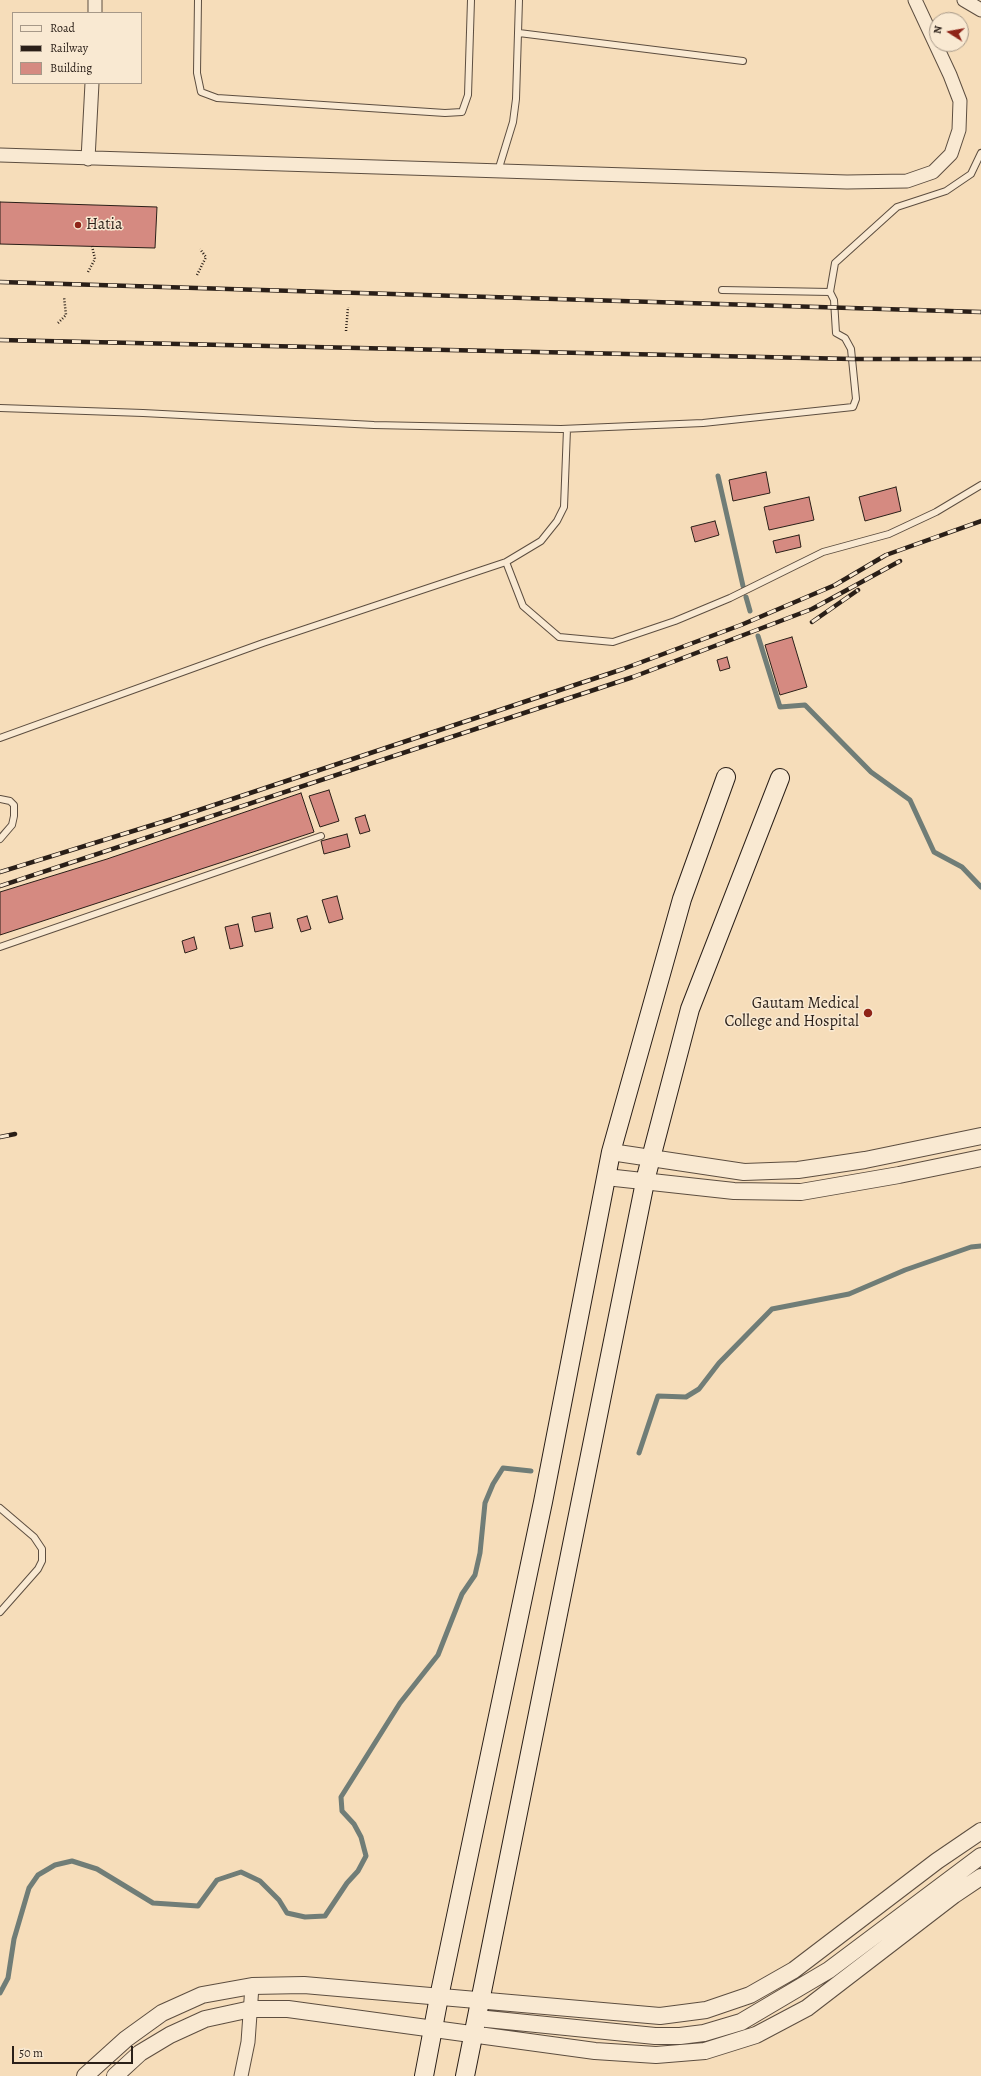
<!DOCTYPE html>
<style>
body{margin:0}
#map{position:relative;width:981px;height:2076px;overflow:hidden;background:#f6ddba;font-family:Alegreya,serif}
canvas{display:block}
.legend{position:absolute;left:12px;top:12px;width:130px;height:72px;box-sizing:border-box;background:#f9e9d2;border:1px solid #a69888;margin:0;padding:5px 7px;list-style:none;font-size:12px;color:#2a1f18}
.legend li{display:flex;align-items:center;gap:8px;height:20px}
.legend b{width:20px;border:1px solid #a69888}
.north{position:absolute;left:929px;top:12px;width:40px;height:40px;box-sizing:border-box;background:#f9e9d2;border:1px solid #a69888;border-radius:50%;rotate:281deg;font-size:11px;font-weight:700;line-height:16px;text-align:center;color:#2a1f18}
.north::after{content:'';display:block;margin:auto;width:14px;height:18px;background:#8f2418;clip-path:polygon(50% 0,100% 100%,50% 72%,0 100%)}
.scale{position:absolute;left:12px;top:2046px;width:121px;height:18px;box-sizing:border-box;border:2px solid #2a1f18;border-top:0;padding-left:5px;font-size:12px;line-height:14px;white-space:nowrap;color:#2a1f18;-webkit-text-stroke:3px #f9e9d2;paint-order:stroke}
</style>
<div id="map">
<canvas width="981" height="2076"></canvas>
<ul class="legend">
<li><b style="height:5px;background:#f9e9d2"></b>Road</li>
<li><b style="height:5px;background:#2a1f18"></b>Railway</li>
<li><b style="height:11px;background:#d58a81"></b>Building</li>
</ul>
<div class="north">N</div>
<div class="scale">50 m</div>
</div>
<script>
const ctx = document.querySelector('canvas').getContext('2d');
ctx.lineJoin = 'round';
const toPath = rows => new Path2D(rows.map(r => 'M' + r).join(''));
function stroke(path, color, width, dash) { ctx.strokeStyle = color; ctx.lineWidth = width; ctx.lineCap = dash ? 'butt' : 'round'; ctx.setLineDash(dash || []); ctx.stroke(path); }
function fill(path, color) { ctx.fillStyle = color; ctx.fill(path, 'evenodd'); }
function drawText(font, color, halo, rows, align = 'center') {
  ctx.font = font + ' Alegreya,serif'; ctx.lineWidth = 3; ctx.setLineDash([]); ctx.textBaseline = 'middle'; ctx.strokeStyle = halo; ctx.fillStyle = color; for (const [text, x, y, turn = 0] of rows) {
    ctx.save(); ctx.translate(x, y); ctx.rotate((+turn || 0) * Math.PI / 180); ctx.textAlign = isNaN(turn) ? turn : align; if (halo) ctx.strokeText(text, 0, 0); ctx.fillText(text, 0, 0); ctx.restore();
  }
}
const stream = toPath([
 [718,476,743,586],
 [746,597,750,611],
 [758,636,780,707,805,705,871,772,910,800,934,852,962,867,981,887],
 [639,1453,658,1396,686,1397,699,1389,719,1363,772,1309,849,1294,905,1270,971,1247,981,1246],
 [0,1993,8,1978,14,1939,29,1888,38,1875,55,1865,72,1861,97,1869,153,1903,198,1906,217,1880,241,1872,260,1881,279,1900,287,1913,305,1917,325,1916,347,1883,358,1871,366,1856,361,1837,354,1824,342,1811,341,1797,400,1703,438,1655,462,1594,475,1575,480,1553,485,1503,493,1484,503,1468,531,1471]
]);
const building = toPath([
 [0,202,157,207,155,248,0,244,0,202],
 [766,472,770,493,733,501,729,480,766,472],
 [896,487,901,511,865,521,859,497,896,487],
 [809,497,814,520,769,530,764,507,809,497],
 [715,521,719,535,695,542,691,527,715,521],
 [799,535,801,547,776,553,773,541,799,535],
 [792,637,807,687,780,695,765,645,792,637],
 [727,657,730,668,720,671,717,660,727,657],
 [329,790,339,821,320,827,309,796,329,790],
 [301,793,314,832,0,935,0,892,107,859,301,793],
 [365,815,370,831,360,834,355,818,365,815],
 [347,834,350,847,324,854,321,841,347,834],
 [337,896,343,919,329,923,322,900,337,896],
 [270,913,273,928,255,932,252,917,270,913],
 [307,916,311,929,301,932,297,919,307,916],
 [238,924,243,946,230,949,225,927,238,924],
 [194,937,197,949,185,953,182,941,194,937]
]);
const path = toPath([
 [88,272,95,259,92,246],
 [197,275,206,257,200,249],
 [58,323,66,315,64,297],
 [346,331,348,307]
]);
const service = toPath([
 [198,0,197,73,201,92,217,98,445,113,462,112,468,95,471,0],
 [519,33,743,61],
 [498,171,513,122,516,99,519,0],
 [722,290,830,292],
 [0,408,143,413,374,425,561,429,703,423,853,407,856,399,851,349,845,338,836,333,834,300,830,292,835,263,897,207,946,191,971,174,981,153],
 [506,562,523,606,559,637,613,642,675,621,730,598,823,552,889,534,936,512,981,485],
 [0,738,263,643,506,562,541,541,557,521,564,507,567,429],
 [0,799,10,801,14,805,14,816,12,825,0,839],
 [0,947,321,836],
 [0,1508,34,1537,42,1549,42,1561,38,1569,0,1612]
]);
const minor = toPath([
 [964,0,981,10],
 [95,13,95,0],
 [0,155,847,182,907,181,933,172,951,154,959,130,960,101,950,75,915,0],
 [88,159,92,83],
 [241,2076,248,2042,252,1986]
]);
const tertiary = toPath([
 [611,1152,744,1172,798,1170,865,1160,981,1136],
 [606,1177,734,1191,801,1192,899,1175,981,1158],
 [477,2018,655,2036,680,2036,704,2033,741,2022,829,1970,981,1856],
 [85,2076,126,2039,162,2013,202,1995,252,1986,304,1985,660,2016,706,2010,750,1995,794,1970,937,1861,981,1831],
 [115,2076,140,2053,170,2035,205,2019,251,2009,288,2009,595,2051,656,2055,705,2051,756,2035,807,2008,954,1895,981,1877]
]);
const secondary = toPath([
 [424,2076,439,1997,543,1502,611,1152,682,899,726,777],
 [465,2076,646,1177,690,1009,780,778]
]);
const rail = toPath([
 [0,282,981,312],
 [0,340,852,359,981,359],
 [812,622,858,590],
 [0,872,172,819,623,669,741,625,835,585,886,555,981,521],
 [0,886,633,677,812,609,900,561],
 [0,1137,15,1134]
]);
const markers = [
 [78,225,4,"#8f2418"],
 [868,1013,5,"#8f2418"]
];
const poiNames = [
 ["Hatia",86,225],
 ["Gautam Medical",859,1004,"right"],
 ["College and Hospital",859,1022,"right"]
];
stroke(stream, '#707d77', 5);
fill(building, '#d58a81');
stroke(building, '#2a1f18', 1);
stroke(service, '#5d4e40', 8);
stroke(minor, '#5d4e40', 15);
stroke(tertiary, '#5d4e40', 18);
stroke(secondary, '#2a1f18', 20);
stroke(path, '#2a1f18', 2.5, [1, 2]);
stroke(service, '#f9e9d2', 6);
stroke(minor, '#f9e9d2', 13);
stroke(tertiary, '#f9e9d2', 16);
stroke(secondary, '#f9e9d2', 18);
stroke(rail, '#2a1f18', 4.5);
stroke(rail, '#f9e9d2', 3, [9]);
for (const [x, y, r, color] of markers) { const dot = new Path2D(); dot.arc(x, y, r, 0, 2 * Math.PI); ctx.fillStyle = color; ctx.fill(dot); stroke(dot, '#f9e9d2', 1.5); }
drawText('16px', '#2a1f18', '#f9e9d2', poiNames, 'left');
</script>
